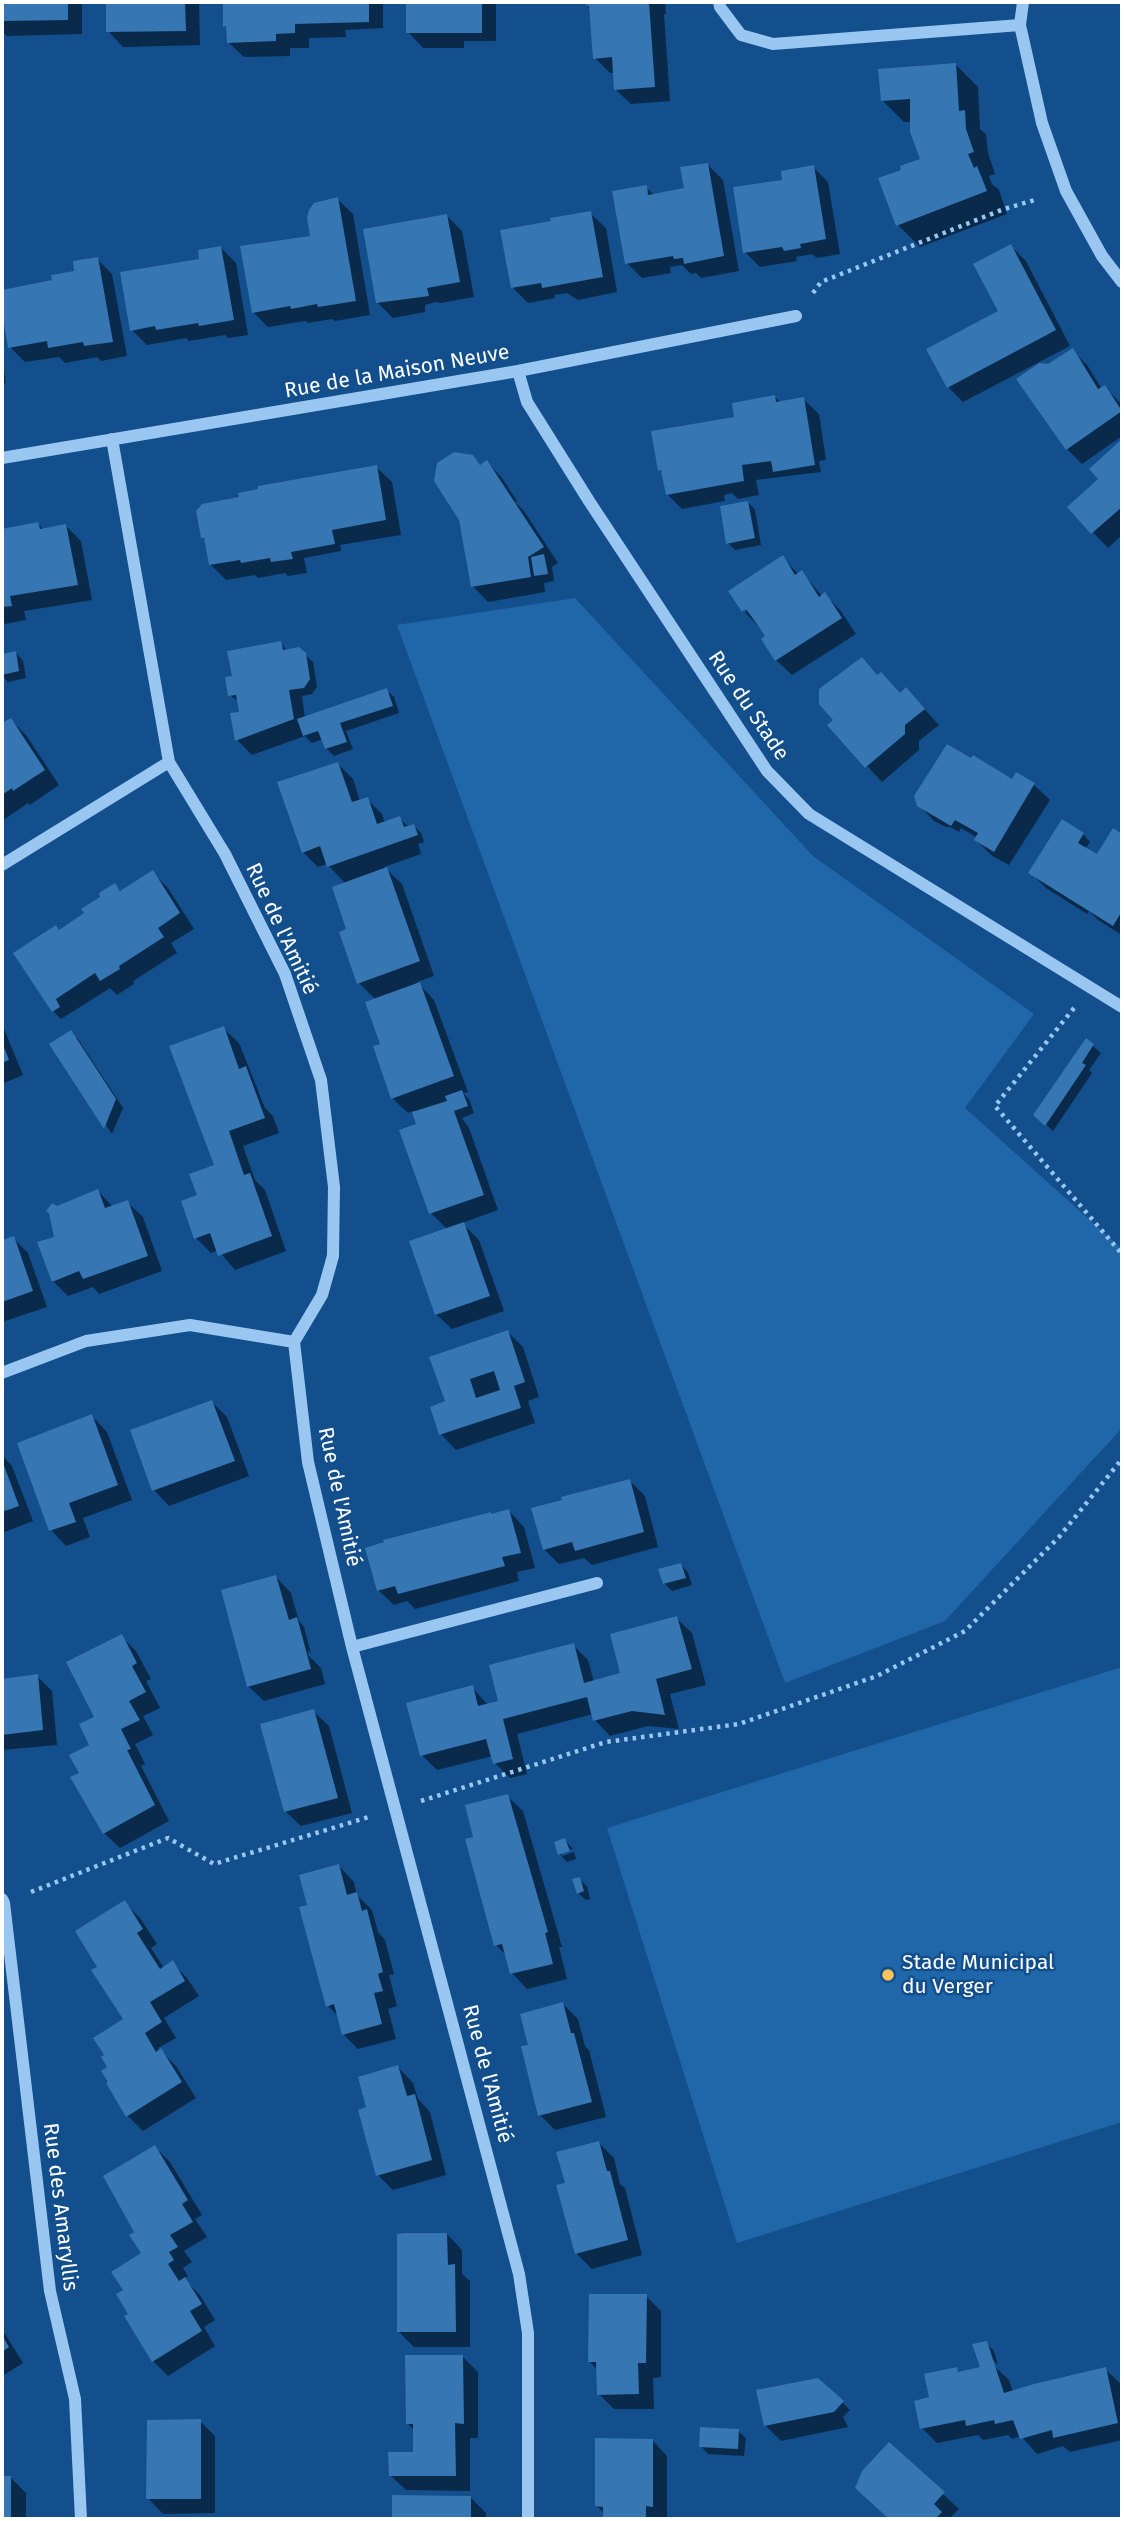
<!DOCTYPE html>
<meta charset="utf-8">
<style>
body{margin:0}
#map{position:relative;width:1124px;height:2521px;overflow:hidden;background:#124f8c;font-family:"Fira Sans",sans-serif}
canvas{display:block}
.frame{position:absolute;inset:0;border:4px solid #fff;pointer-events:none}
</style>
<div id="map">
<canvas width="1124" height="2521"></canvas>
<div class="frame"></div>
</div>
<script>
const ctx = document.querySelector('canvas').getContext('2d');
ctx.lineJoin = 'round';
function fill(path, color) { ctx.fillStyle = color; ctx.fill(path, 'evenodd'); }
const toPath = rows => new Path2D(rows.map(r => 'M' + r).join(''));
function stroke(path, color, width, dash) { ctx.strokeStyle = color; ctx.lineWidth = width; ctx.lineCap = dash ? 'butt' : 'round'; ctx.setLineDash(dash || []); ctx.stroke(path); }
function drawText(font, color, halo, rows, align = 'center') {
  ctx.font = font + ' "Fira Sans",sans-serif'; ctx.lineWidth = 5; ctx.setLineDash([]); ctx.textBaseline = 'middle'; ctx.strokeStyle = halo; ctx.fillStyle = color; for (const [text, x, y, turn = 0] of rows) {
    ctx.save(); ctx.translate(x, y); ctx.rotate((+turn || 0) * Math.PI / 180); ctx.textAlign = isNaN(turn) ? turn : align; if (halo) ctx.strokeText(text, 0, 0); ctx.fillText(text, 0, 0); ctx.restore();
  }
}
const green = toPath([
 [575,598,813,856,1034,1014,965,1108,1122,1249,1122,1428,945,1621,785,1683,397,625],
 [1122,1667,1122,2122,737,2243,607,1828]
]);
const shadow = toPath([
 [2,2,82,2,82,34,7,36,2,31],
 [107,2,199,2,200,45,123,47,108,31],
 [225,2,383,2,383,28,345,30,346,37,309,38,309,48,290,48,290,56,244,57,228,42,228,29,225,26],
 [408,2,496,2,496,41,464,41,464,48,423,48,408,32],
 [588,2,665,2,666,14,664,14,670,101,631,104,615,89,614,73,610,73,595,58],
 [956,65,978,87,980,129,986,134,988,153,995,174,989,176,992,184,999,190,1007,214,920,247,898,225,903,171,922,160,912,122,904,122,882,100],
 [708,165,723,180,739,271,701,278,696,273,691,274,682,265,670,267,671,273,642,278,627,263,646,187,655,196,686,190],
 [813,167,828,182,840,254,817,258,812,254,807,255,796,257,797,261,760,267,745,252,784,181],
 [337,199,353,214,370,315,335,321,332,319,308,323,305,321,268,327,253,312,312,237],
 [590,213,606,228,617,292,578,300,567,293,554,295,555,298,528,303,513,288],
 [447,216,462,231,474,297,441,303,435,302,425,305,425,312,393,318,377,302],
 [1011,246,1026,261,1070,346,963,402,948,387,1000,311],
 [221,248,236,263,248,335,228,338,225,335,189,341,186,338,147,345,132,330,201,260],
 [97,259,112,274,127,356,101,361,97,357,65,363,59,357,25,362,10,347,2,291,54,282,76,272],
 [1072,350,1087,365,1102,389,1105,387,1122,405,1122,436,1082,464,1067,449,1019,379,1037,364,1048,366],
 [2,359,6,383,2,384],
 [775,397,781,403,803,399,819,414,826,460,819,461,821,472,756,480,759,495,738,499,732,493,724,495,725,501,682,509,667,494,663,474,660,470,736,418],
 [1122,442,1122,535,1108,548,1069,507,1100,479,1091,470],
 [472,456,481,466,487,462,502,478,517,501,515,502,524,511,558,563,552,567,554,581,544,583,545,592,488,602,473,586,461,520],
 [376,467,392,482,401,535,340,545,341,551,304,558,307,573,288,576,285,573,258,578,255,575,226,580,211,565,207,542,202,537],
 [748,502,755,510,761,545,735,550,728,543],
 [38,524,44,530,66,526,81,541,92,600,24,611,26,620,5,624,2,621,2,531],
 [782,557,799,575,802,572,822,596,825,595,840,610,856,634,792,675,776,660,767,636,745,612,755,606,744,609,744,612,730,591],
 [280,643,288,651,299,649,313,662,317,687,312,694,302,696,305,718,386,690,394,697,399,713,346,731,353,749,334,756,326,748,323,739,312,743,305,736,252,755,237,740,241,713,239,702,230,695,234,677],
 [16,653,23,661,26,678,8,682,2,675,2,656],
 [878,677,901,694,906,689,939,725,919,741,919,750,882,782,830,726],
 [11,720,26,735,59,785,30,805,28,803,2,821,2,726],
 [338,764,353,779,360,801,367,799,382,814,385,823,399,818,409,827,414,826,421,833,424,842,418,844,421,854,384,867,402,884,434,976,417,982,434,1000,468,1092,463,1093,469,1099,474,1113,462,1118,469,1128,498,1210,462,1223,479,1240,504,1311,452,1329,436,1314,448,1230,431,1213,419,1125,414,1111,408,1113,392,1098,376,1000,359,983,351,936,346,884,327,864,318,867,303,852],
 [1016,774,1034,785,1050,800,1009,865,991,855,976,840,978,838,961,828,959,832,950,827,946,827,934,821,919,805,1012,781],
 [1113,831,1122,836,1122,935,1098,920,1089,911,1087,914,1046,888,1031,873,1083,834,1090,842,1085,849,1097,856],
 [153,873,168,888,194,929,171,943,177,953,133,981,134,984,117,995,110,988,61,1019,53,1011,16,953,59,932,87,914,115,885,123,893],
 [2,1024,23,1075,2,1084],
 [223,1028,239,1043,265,1108,273,1116,279,1133,243,1146,255,1180,265,1190,286,1251,235,1270,218,1250,211,1253,196,1238,199,1196,217,1166],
 [70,1032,78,1039,123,1108,112,1134,51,1044],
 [1087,1041,1101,1053,1089,1070,1092,1073,1053,1131,1035,1114],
 [98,1191,113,1207,127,1202,143,1217,162,1271,99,1294,93,1287,68,1296,53,1281,57,1208],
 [13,1238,28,1253,47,1307,2,1322,2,1242],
 [508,1332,523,1347,539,1397,528,1401,535,1423,456,1450,441,1434,432,1408,447,1402],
 [212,1402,227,1417,249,1476,169,1506,154,1490,132,1431],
 [92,1416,107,1432,132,1500,83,1518,90,1537,66,1546,51,1530,19,1444],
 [2,1455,12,1466,33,1521,2,1533],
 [630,1481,645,1496,658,1547,592,1565,584,1558,559,1564,544,1549,564,1501],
 [509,1511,524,1527,535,1568,517,1572,519,1581,415,1609,407,1601,394,1605,378,1590],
 [681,1565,688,1572,692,1585,672,1591,664,1583],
 [276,1577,291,1593,299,1621,304,1627,311,1654,308,1650,308,1655,321,1668,325,1684,264,1701,248,1686],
 [676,1618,692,1633,706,1685,670,1694,679,1729,648,1726,610,1736,595,1720,593,1714,517,1734,527,1774,510,1778,495,1763,493,1756,437,1770,422,1755,472,1687,488,1705,500,1703,573,1645,588,1660,594,1682,622,1674],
 [121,1636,136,1651,151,1679,146,1681,160,1708,143,1716,153,1735,135,1744,145,1764,141,1766,169,1821,120,1848,104,1833,81,1774],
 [2,1676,6,1680,37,1676,52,1691,57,1745,2,1750],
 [313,1711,329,1726,352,1813,301,1826,285,1811],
 [507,1796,523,1811,562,1947,559,1947,567,1979,527,1989,512,1973,507,1956,496,1945,475,1838],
 [565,1840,573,1849,562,1852,562,1856,574,1852,576,1859,567,1862,560,1854],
 [339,1866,354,1882,357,1895,372,1910,378,1932,385,1940,394,1974,389,1975,397,2006,388,2009,396,2039,358,2049,343,2034,339,2017,328,2006,309,1907],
 [579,1879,587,1886,590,1899,586,1900,578,1893],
 [125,1903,140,1918,157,1944,151,1948,164,1968,172,1963,187,1978,199,1996,164,2018,176,2038,158,2048,176,2066,196,2098,143,2131,128,2116,110,2068,126,2020,99,1968],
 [563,2004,578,2019,585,2046,589,2050,606,2117,555,2130,540,2115,531,2046],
 [398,2067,413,2083,418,2099,430,2112,446,2175,393,2190,378,2175,368,2108],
 [599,2143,614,2158,620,2184,625,2188,642,2255,592,2269,576,2253],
 [155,2147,170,2162,202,2215,195,2219,207,2237,184,2251,192,2262,183,2268,188,2276,184,2279,200,2295,215,2320,204,2327,215,2346,168,2376,153,2361,133,2322,125,2291,143,2254,136,2232],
 [447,2234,462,2250,462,2274,470,2281,470,2347,414,2347,399,2332],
 [646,2296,661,2311,661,2377,653,2378,654,2409,614,2409,599,2394,598,2370,590,2362],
 [2,2329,23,2363,2,2376],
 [986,2343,994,2351,998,2365,992,2359,992,2364,1009,2380,1013,2392,1105,2369,1121,2384,1122,2440,1070,2452,1063,2446,1037,2454,1021,2436,1012,2439,1008,2435,983,2440,978,2435,937,2443,922,2428,932,2399,956,2369,960,2374,982,2368],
 [463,2357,478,2372,478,2438,470,2438,470,2491,406,2490,390,2475,415,2454,415,2431,407,2423],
 [842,2402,850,2410,843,2417,848,2427,781,2441,765,2425],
 [200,2421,215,2436,215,2513,163,2514,148,2498],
 [738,2431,746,2438,744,2456,708,2454,701,2446],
 [652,2440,667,2456,667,2519,605,2519,605,2514,597,2506],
 [889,2445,959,2509,949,2519,890,2519,873,2503],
 [2,2478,11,2478,26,2493,26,2519,2,2519],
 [394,2497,471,2498,486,2513,486,2519,394,2519]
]);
const building = toPath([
 [2,2,68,2,68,20,2,21],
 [106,2,185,2,186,31,106,32],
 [223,2,369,2,369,22,295,24,295,33,276,34,276,41,227,43,226,26,223,27],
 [406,2,482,2,482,33,406,33],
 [586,2,649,2,655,87,614,90,612,57,593,59,589,6,586,5],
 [956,63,959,111,965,110,966,129,974,152,968,154,974,168,977,166,987,191,896,226,878,178,901,170,900,166,920,159,910,132,910,99,881,101,878,69],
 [708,163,724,256,684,264,683,258,674,259,673,256,625,264,612,191,647,185,648,195,684,188,680,167],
 [814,165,826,239,800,244,801,248,784,251,782,247,743,253,733,187,782,180,781,171],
 [338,197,356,301,318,307,317,304,291,309,290,306,252,313,240,246,310,236,307,218,309,210,314,203],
 [591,211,603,277,542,288,541,283,511,288,500,230,551,221,550,218],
 [447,214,460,282,427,288,429,296,376,303,363,229],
 [1011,244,1056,330,947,388,926,349,998,311,973,264],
 [221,246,234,320,199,326,198,323,156,330,155,326,130,331,120,272,199,259,198,250],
 [98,257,113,342,84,346,83,342,48,348,47,341,8,348,2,311,2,290,52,280,51,275,74,271,73,261],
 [1073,348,1098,389,1105,385,1122,411,1066,450,1016,379,1039,363,1048,364],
 [775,395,776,402,804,397,815,465,773,472,771,461,742,465,744,481,666,495,661,470,658,471,651,431,734,417,732,403],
 [1122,439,1122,507,1091,534,1067,507,1098,479,1089,469],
 [454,452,473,455,480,465,487,460,544,547,528,557,531,577,471,587,459,520,434,481,437,463],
 [377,465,386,520,332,530,335,544,291,552,293,559,271,562,270,558,241,563,240,560,209,565,204,538,201,538,196,511,202,504,239,497,238,493,258,489,258,486],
 [748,501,755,538,726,544,720,506],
 [38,522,40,529,66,524,78,585,10,596,12,606,2,607,2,529],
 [544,554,548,574,534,576,531,557],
 [783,555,795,575,802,570,819,597,825,592,842,618,775,661,761,639,765,636,754,620,746,609,742,612,728,591],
 [281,641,283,650,299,647,306,653,310,679,304,688,289,690,294,719,235,741,230,713,239,712,236,695,228,696,225,677,232,676,227,651],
 [16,651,19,671,2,675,2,654],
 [862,657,877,675,881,672,900,693,906,687,925,709,905,725,905,734,865,768,827,725,833,720,819,704,819,689],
 [387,688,393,706,340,723,347,742,325,749,318,731,303,736,297,719],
 [11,718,45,770,13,791,12,788,2,795,2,723],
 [947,744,971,758,973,755,1012,779,1016,772,1035,783,994,852,974,840,978,833,955,820,951,826,917,806,914,796],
 [338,762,352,802,368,797,377,824,400,816,404,827,414,824,418,835,327,867,320,846,302,853,277,782],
 [1062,819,1084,833,1078,843,1097,854,1113,828,1122,834,1122,911,1113,926,1028,873],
 [387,867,420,961,357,984,339,932,346,929,332,887],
 [153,870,180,913,158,928,164,937,119,966,120,969,100,981,95,973,56,999,60,1007,52,1012,13,953,56,925,59,930,84,913,81,909,100,897,99,893,115,883,120,891],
 [420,982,454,1076,391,1099,373,1046,380,1044,365,1002],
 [224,1026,239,1069,246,1066,265,1118,229,1131,244,1175,250,1173,272,1236,218,1256,210,1233,194,1239,181,1201,197,1195,189,1174,214,1165,169,1046],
 [71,1030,116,1099,104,1129,49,1044],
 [1086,1038,1094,1044,1082,1063,1086,1065,1045,1126,1033,1115],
 [2,1042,9,1060,2,1063],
 [462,1090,468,1106,454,1111,484,1195,429,1214,399,1130,416,1124,412,1112,447,1101,445,1096],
 [98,1189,105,1208,128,1200,148,1256,83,1279,79,1271,52,1282,37,1242,54,1237,49,1213,46,1211,52,1203,57,1206],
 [464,1222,490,1296,435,1315,409,1241],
 [14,1236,33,1291,2,1302,2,1240],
 [508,1330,525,1382,514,1386,521,1408,439,1435,430,1407,445,1401,429,1357],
 [494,1371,500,1390,476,1398,470,1379],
 [212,1400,235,1461,152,1491,130,1430],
 [92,1414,118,1485,69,1503,76,1522,49,1531,17,1443],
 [2,1460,19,1506,2,1512],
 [630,1479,644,1532,575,1551,572,1542,543,1550,531,1508,562,1500,561,1497],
 [509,1509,521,1553,502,1557,505,1566,398,1594,395,1586,377,1591,365,1548,384,1542,383,1540,491,1512,491,1514],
 [681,1563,686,1578,663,1584,658,1569],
 [276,1575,289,1620,297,1617,311,1669,247,1687,221,1590],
 [677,1616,692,1669,656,1679,665,1715,632,1711,593,1721,587,1697,503,1719,513,1759,493,1764,486,1739,420,1756,406,1703,473,1685,478,1706,498,1701,489,1665,574,1643,584,1683,620,1673,610,1634],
 [122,1634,137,1663,132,1666,146,1692,129,1701,140,1720,121,1729,131,1749,127,1750,155,1805,103,1834,70,1777,79,1773,69,1755,89,1745,79,1724,94,1717,66,1662],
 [38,1674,43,1730,2,1735,2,1679],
 [314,1709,338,1798,284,1812,260,1724],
 [508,1794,548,1932,545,1933,553,1964,510,1974,502,1944,494,1946,465,1839,473,1837,465,1805],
 [565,1838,570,1851,558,1855,554,1842],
 [339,1864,347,1895,357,1892,362,1911,367,1909,383,1972,378,1974,383,1991,374,1993,382,2024,342,2035,334,2004,326,2007,299,1907,307,1905,299,1875],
 [580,1877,584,1891,577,1894,572,1879],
 [125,1900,143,1929,137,1933,160,1969,173,1960,185,1981,150,2002,162,2022,145,2033,156,2052,161,2048,182,2082,126,2117,106,2083,108,2082,101,2071,107,2067,101,2057,104,2055,93,2038,123,2019,91,1970,97,1967,75,1931],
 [563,2002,571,2033,574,2033,592,2102,538,2116,521,2046,528,2045,520,2014],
 [398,2065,407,2096,415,2094,432,2160,376,2176,358,2110,366,2107,358,2077],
 [599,2141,607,2171,610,2171,628,2240,575,2254,556,2185,565,2183,556,2152],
 [155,2145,188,2200,182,2204,193,2222,170,2235,178,2247,169,2252,174,2260,168,2264,179,2281,185,2277,202,2304,190,2311,202,2331,152,2362,124,2316,128,2314,116,2294,123,2290,111,2272,141,2253,129,2235,134,2232,103,2176],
 [405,2233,447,2233,448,2265,455,2264,456,2332,397,2332,397,2234],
 [589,2294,647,2294,646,2363,638,2363,639,2394,597,2395,596,2362,588,2362],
 [2,2335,9,2347,2,2352],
 [987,2341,1004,2393,1034,2384,1106,2367,1118,2423,1053,2438,1052,2430,1020,2439,1013,2420,995,2424,994,2420,966,2426,965,2420,920,2429,914,2401,929,2397,924,2374,957,2367,958,2372,980,2367,972,2344],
 [405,2355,463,2355,464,2424,455,2423,456,2476,389,2476,388,2452,413,2452,413,2424,406,2424],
 [818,2378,844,2401,834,2412,764,2426,756,2390],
 [201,2419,201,2499,146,2499,147,2420],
 [700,2427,739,2429,738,2449,699,2447],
 [595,2438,653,2439,653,2507,646,2506,646,2519,603,2519,603,2507,595,2506],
 [889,2442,945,2492,934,2504,942,2512,935,2519,889,2519,855,2488,862,2471],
 [2,2476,11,2476,11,2519,2,2519],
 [392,2495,471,2496,471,2519,392,2519]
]);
const path = toPath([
 [813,293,821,282,1004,209,1038,199],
 [1074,1008,995,1106,1122,1254],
 [421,1801,606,1742,739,1724,877,1676,965,1631,1059,1537,1122,1459],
 [31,1892,168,1838,214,1864,369,1817]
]);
const minor = toPath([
 [719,2,720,7,741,35,773,44,1020,25],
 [1023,2,1020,25,1042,123,1066,191,1102,256,1122,282],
 [518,371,527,402,589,501,767,771,809,814,1122,1007],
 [112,439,169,762,225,854,285,974,321,1080,334,1187,333,1256,322,1295,294,1342,308,1462,352,1647,519,2274,528,2333,528,2519],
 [2,458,518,371,796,316],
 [2,865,169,762],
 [2,1373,86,1341,190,1325,294,1342],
 [352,1647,597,1583],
 [2,1899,4,1903,50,2291,75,2399,81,2519]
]);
const markers = [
 [888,1975,7,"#ffc459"]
];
const streetNames = [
 ["Rue de la Maison Neuve",397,372,-10],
 ["Rue du Stade",748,706,56],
 ["Rue de l'Amitié",281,929,65],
 ["Rue de l'Amitié",339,1497,78],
 ["Rue de l'Amitié",487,2074,75],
 ["Rue des Amaryllis",60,2207,83]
];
const poiNames = [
 ["Stade Municipal",902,1963],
 ["du Verger",902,1987]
];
fill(green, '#2067a9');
fill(shadow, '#0007');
fill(building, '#3576b3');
stroke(path, '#99c7f1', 4.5, [3.5, 5]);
stroke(minor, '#99c7f1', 12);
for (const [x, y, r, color] of markers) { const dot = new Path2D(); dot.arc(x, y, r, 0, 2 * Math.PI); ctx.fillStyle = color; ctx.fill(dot); stroke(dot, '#124f8c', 2.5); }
drawText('21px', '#fff', '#124f8c', streetNames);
drawText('21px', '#fff', '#124f8c', poiNames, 'left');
</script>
